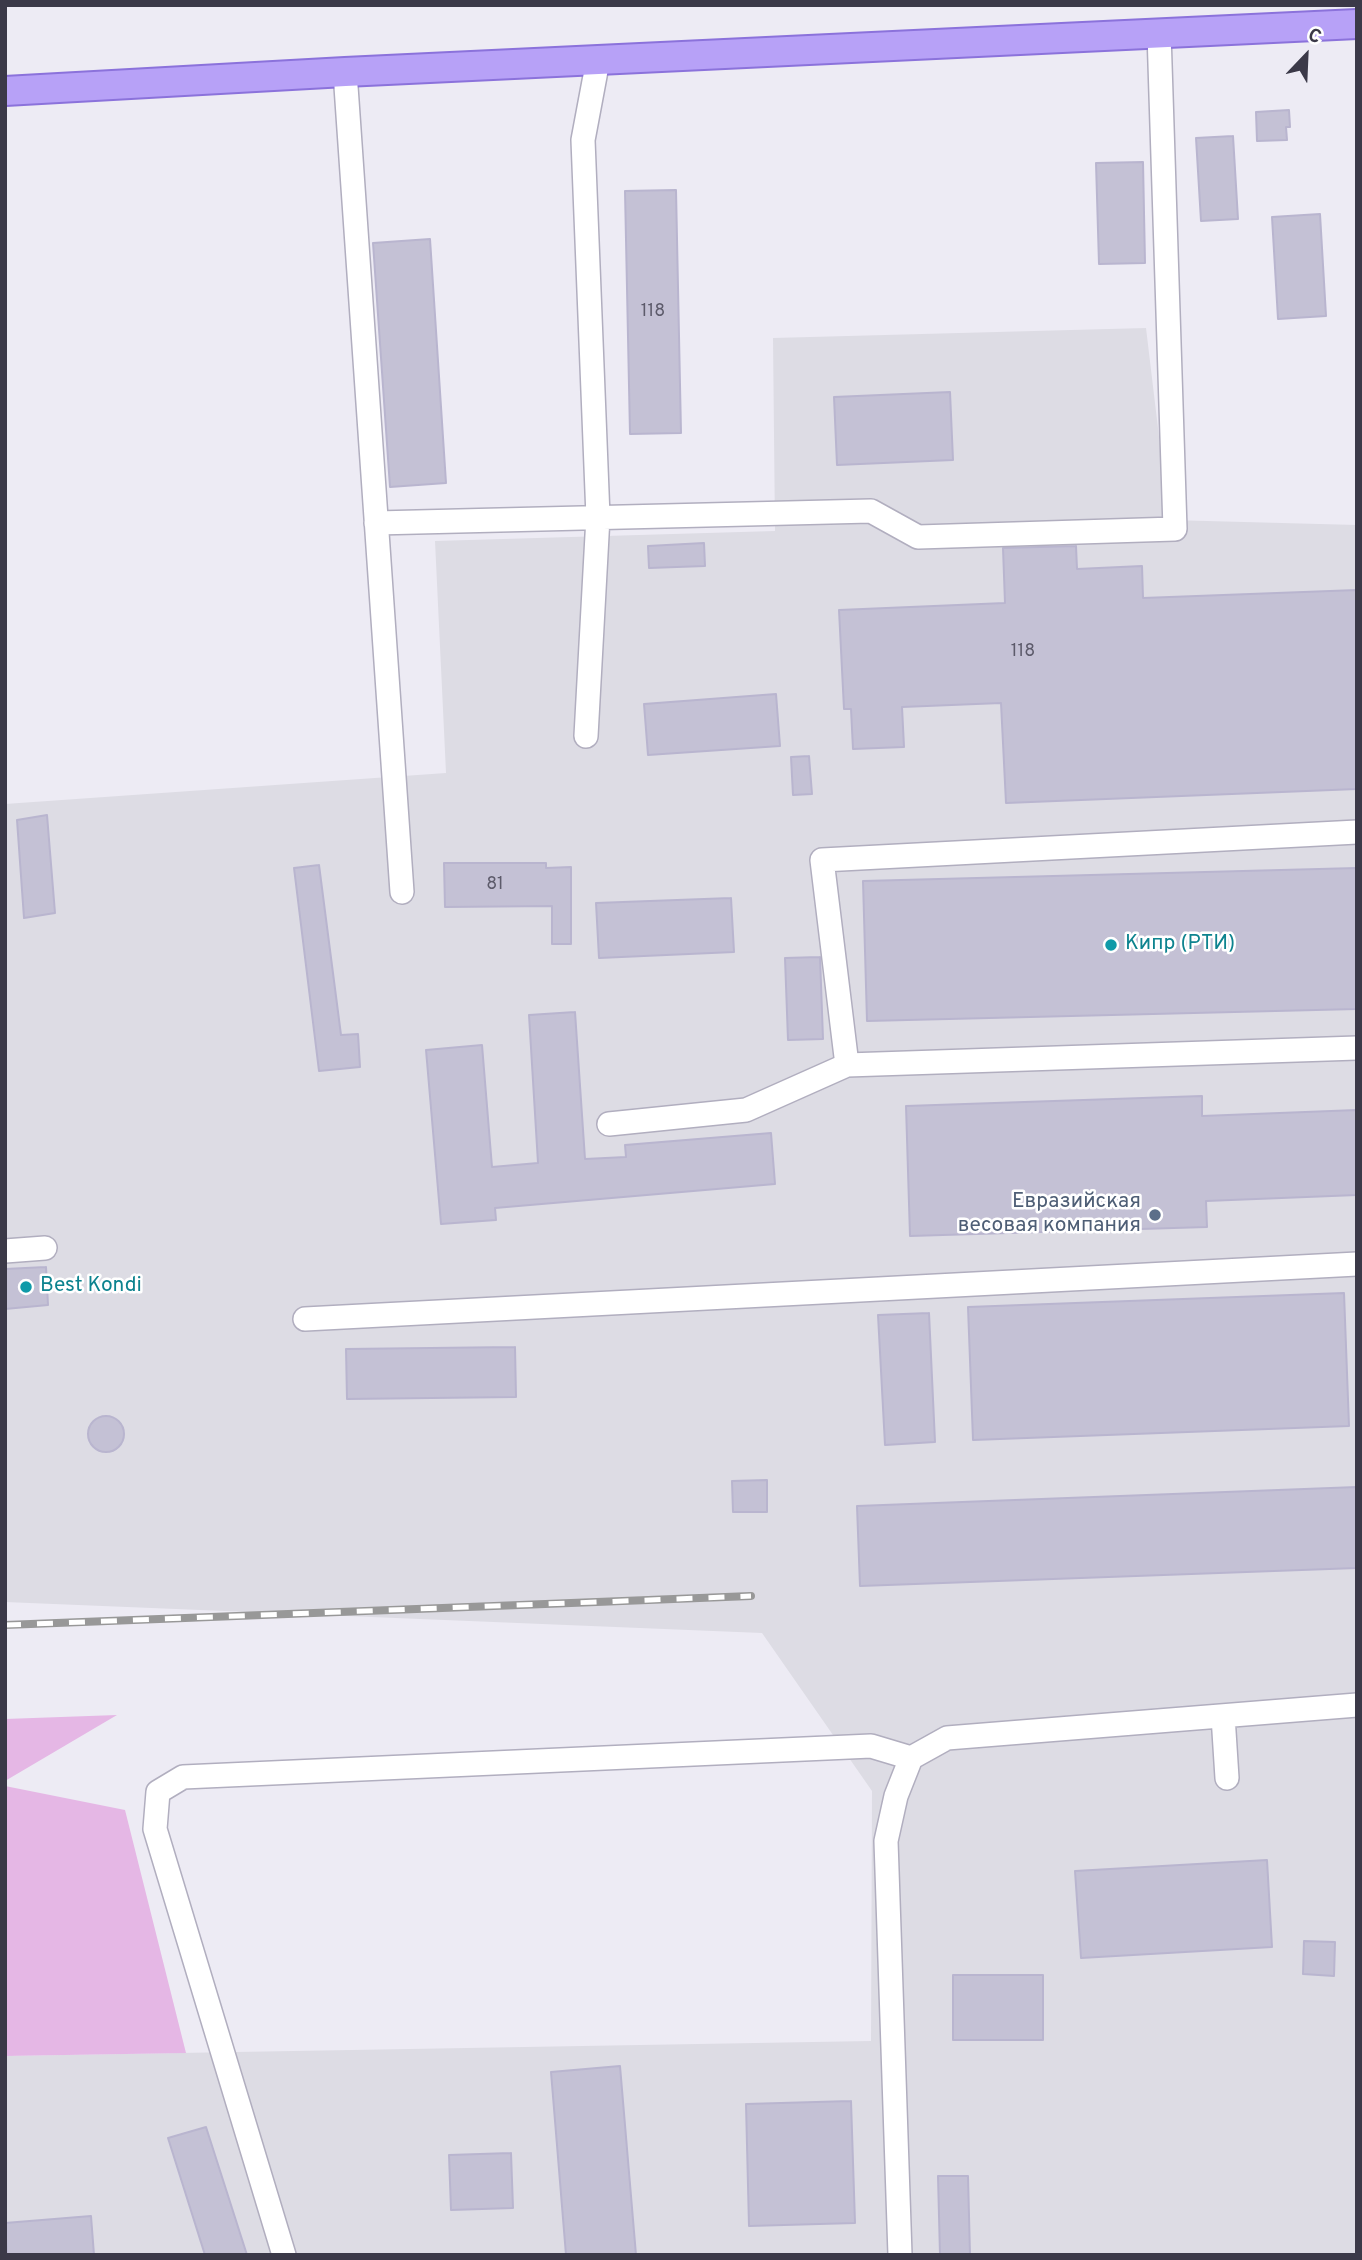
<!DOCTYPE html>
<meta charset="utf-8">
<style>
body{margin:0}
#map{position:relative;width:1362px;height:2260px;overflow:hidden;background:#edebf4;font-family:Overpass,sans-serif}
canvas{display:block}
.frame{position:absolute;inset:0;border:7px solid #3b3948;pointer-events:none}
.north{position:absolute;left:1271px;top:21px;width:70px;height:70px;-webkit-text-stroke:5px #fff;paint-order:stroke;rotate:23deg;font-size:19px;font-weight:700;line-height:28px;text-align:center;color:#3b3948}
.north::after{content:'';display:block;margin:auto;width:24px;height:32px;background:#3b3948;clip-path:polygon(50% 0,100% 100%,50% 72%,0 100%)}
</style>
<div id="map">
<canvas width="1362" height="2260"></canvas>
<div class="frame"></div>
<div class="north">С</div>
</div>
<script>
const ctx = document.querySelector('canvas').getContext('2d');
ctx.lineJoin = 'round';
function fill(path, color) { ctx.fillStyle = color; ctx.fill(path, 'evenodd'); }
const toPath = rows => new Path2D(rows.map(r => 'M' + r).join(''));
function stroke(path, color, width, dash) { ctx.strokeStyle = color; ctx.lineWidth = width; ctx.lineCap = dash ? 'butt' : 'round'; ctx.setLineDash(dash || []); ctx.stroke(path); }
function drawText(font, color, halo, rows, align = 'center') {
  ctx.font = font + ' Overpass,sans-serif'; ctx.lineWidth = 5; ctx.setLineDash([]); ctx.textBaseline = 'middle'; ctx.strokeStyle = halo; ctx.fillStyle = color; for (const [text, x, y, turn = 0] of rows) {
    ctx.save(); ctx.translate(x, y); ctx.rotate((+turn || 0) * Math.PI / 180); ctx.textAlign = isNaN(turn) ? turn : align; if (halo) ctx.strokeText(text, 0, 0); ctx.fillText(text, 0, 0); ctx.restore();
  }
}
const industrial = toPath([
 [1146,328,1169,520,1357,525,1357,2255,5,2255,5,2056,871,2041,872,1791,762,1633,5,1602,5,804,446,773,435,541,775,531,773,338]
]);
const green = toPath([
 [117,1715,5,1781,5,1719],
 [5,1786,125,1810,186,2053,5,2056]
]);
const building = toPath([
 [1289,110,1290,127,1286,127,1287,140,1257,141,1256,112,1289,110],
 [1233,136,1238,219,1201,221,1196,138,1233,136],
 [1143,162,1145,263,1099,264,1096,163,1143,162],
 [676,190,681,433,630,434,625,191,676,190],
 [1320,214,1326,316,1278,319,1272,217,1320,214],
 [430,239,446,483,390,487,373,243,430,239],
 [950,392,953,460,837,465,834,397,950,392],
 [704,543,705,566,649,568,648,546,704,543],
 [1076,546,1077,569,1142,566,1143,598,1357,590,1357,789,1006,803,1001,703,902,707,904,747,853,749,851,709,844,709,839,610,1005,603,1003,548,1076,546],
 [776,694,780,746,648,755,644,704,776,694],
 [809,756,812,794,793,795,791,757,809,756],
 [47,815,55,913,24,918,17,820,47,815],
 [444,863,546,863,546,868,571,867,571,944,552,944,552,906,445,907,444,863],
 [319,865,341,1035,358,1034,360,1067,319,1071,294,868,319,865],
 [1357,868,1357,1009,867,1021,863,881,1357,868],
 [731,898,734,952,599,958,596,903,731,898],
 [820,957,823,1039,788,1040,785,958,820,957],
 [575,1012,585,1159,626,1157,625,1145,771,1133,775,1184,495,1208,496,1220,441,1224,426,1050,482,1045,492,1167,538,1163,529,1015,575,1012],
 [1202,1096,1202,1116,1357,1110,1357,1195,1206,1201,1207,1227,910,1236,906,1106,1202,1096],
 [46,1267,48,1305,5,1309,5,1269,46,1267],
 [1344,1293,1349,1426,973,1440,968,1307,1344,1293],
 [929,1313,935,1442,885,1445,878,1315,929,1313],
 [515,1347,516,1397,347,1399,346,1349,515,1347],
 '88 1434a18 18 0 1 1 36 0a18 18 0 1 1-36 0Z',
 [767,1480,767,1512,733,1512,732,1481,767,1480],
 [1357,1487,1357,1568,860,1586,857,1506,1357,1487],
 [1267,1860,1272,1947,1081,1958,1075,1871,1267,1860],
 [1304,1941,1335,1942,1334,1976,1303,1974,1304,1941],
 [953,1975,1043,1975,1043,2040,953,2040,953,1975],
 [620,2066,636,2255,566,2255,551,2072,620,2066],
 [851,2101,855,2223,749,2226,746,2104,851,2101],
 [206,2127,247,2255,205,2255,168,2138,206,2127],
 [511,2153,513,2208,451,2210,449,2155,511,2153],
 [938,2176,968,2176,970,2255,940,2255,938,2176],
 [91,2216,94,2255,7,2255,5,2223,91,2216]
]);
const minor = toPath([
 [345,72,402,892],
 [376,523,871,511,918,537,1175,529,1159,33],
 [586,736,598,517,583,140,598,60],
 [1357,832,822,860,847,1065,1357,1048],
 [609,1124,746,1110,847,1065],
 [5,1251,45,1248],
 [305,1319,1357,1264],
 [1223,1716,1227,1778],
 [284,2255,155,1829,158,1792,183,1777,871,1746,911,1758],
 [900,2255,886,1841,896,1796,911,1758,947,1738,1357,1705]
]);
const major = toPath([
 [5,91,345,72,1357,24]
]);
const rail = toPath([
 [5,1625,751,1596]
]);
const markers = [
 [1111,945,7,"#0f9aa8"],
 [1155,1215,7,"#5c6f8a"],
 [26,1287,7,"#0f9aa8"]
];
const numberNames = [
 ["118",653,312],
 ["118",1023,652],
 ["81",495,885]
];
const cultureNames = [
 ["Кипр (РТИ)",1125,945],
 ["Best Kondi",40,1287]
];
const serviceNames = [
 ["Евразийская",1141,1203],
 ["весовая компания",1141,1227]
];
fill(industrial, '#dddce4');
fill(green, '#e5b7e5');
fill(building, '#c4c1d5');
stroke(building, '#b9b5cf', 2);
stroke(minor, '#b1aebf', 26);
stroke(major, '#8b72db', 32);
stroke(minor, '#fff', 23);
stroke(major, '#b7a1f7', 28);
stroke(rail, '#989898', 8);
stroke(rail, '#fff', 5, [16]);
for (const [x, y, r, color] of markers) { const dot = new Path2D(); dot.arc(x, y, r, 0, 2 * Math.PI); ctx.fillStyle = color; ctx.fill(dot); stroke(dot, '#fff', 2.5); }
drawText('18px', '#5d5b6b', null, numberNames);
drawText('21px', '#0d838f', '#fff', cultureNames, 'left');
drawText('21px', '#4e5e75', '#fff', serviceNames, 'right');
</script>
